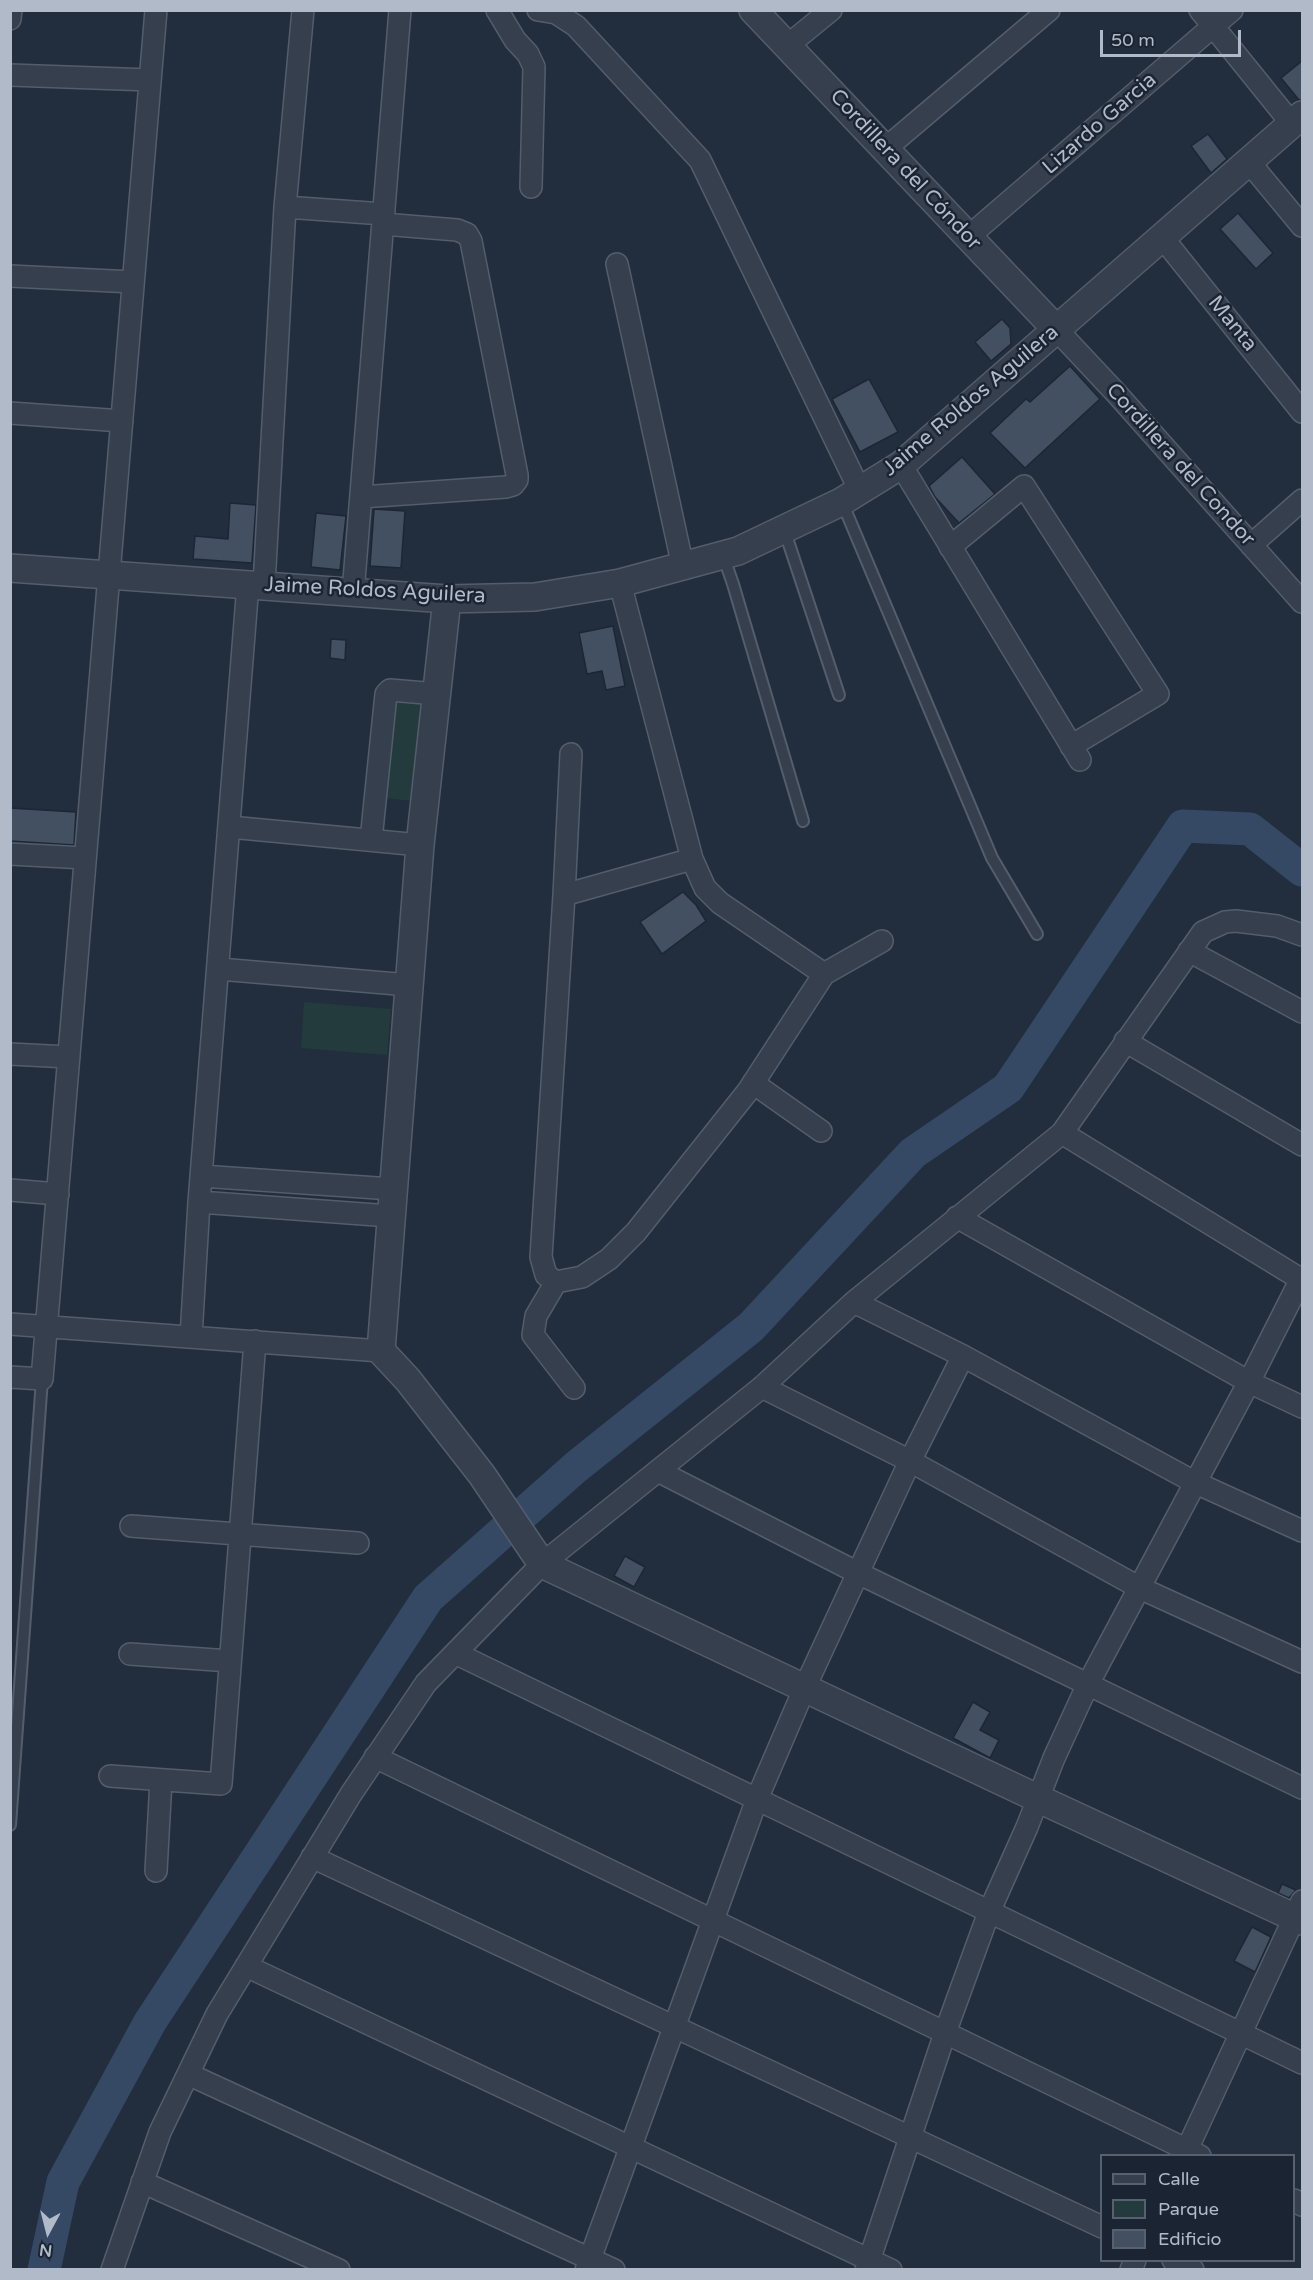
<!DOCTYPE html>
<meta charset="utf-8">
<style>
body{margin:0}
#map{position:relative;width:1313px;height:2280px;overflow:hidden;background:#222e3d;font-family:"Varela Round",sans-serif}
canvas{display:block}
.frame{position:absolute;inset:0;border:12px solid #b1bac8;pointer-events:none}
.legend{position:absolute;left:1100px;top:2154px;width:195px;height:108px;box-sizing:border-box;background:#1b2432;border:2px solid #57606e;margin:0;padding:8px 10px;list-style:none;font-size:18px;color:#b1bac8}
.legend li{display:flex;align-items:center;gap:12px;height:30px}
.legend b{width:30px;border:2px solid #57606e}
.north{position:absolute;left:18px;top:2202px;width:60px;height:60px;-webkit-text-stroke:4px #1b2432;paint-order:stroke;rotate:187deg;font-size:16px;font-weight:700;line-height:24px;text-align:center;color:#b1bac8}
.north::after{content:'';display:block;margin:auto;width:21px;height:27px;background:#b1bac8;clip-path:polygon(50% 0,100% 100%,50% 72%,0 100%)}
.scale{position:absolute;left:1100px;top:30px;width:141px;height:27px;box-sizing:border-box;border:3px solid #b1bac8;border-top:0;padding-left:8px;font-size:18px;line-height:21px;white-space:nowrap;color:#b1bac8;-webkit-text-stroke:4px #1b2432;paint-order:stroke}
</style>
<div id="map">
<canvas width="1313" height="2280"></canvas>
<div class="frame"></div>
<ul class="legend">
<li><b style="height:8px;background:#363f4d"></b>Calle</li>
<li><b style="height:16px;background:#243b3e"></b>Parque</li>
<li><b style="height:16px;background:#435061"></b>Edificio</li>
</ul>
<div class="north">N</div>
<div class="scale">50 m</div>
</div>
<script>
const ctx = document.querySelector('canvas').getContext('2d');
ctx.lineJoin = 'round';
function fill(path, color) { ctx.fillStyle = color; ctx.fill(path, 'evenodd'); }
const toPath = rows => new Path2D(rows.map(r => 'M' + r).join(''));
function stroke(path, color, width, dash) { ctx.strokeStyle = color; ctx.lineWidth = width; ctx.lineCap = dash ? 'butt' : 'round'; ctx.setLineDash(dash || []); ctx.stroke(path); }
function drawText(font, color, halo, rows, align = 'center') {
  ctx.font = font + ' "Varela Round",sans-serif'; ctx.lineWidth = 5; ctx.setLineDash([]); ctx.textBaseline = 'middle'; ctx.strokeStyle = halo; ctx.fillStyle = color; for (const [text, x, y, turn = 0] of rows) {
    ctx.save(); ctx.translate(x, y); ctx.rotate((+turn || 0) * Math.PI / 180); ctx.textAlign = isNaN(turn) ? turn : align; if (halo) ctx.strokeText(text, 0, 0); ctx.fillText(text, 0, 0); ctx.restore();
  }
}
const green = toPath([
 [393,693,424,696,415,801,384,798],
 [304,1002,391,1009,387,1055,301,1048]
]);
const river = toPath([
 [44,2270,63,2182,150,2022,428,1598,576,1467,751,1327,913,1153,1008,1088,1183,826,1250,829,1302,870]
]);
const building = toPath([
 [1302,61,1302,100,1299,100,1281,78,1302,61],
 [1208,134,1227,159,1211,173,1191,146,1208,134],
 [1238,213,1273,253,1256,269,1220,229,1238,213],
 [1002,319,1010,328,1011,344,991,361,975,342,1002,319],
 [1070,366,1100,399,1025,468,990,433,1026,399,1030,402,1070,366],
 [869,379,898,432,860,452,832,399,869,379],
 [962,457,995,494,959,523,935,497,929,486,962,457],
 [230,503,256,505,252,563,193,559,195,536,228,539,230,503],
 [374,509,405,511,401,568,370,566,374,509],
 [316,513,346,516,340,570,311,567,316,513],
 [613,626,625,686,606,690,602,671,587,674,579,633,613,626],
 [331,639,346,640,345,660,330,658,331,639],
 [10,808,76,812,74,845,10,841,10,808],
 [683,892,696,905,706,921,662,954,640,922,683,892],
 [625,1556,645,1567,634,1587,614,1576,625,1556],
 [973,1702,990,1712,980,1730,999,1740,990,1758,953,1738,973,1702],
 [1282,1884,1296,1890,1289,1898,1278,1893,1282,1884],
 [1252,1927,1271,1937,1255,1972,1234,1961,1252,1927]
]);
const service = toPath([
 [842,502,992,858,1037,934],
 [784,529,839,695],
 [723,555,733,584,803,821],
 [10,1825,42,1379]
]);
const minor = toPath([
 [497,10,515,40,528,54,534,67,531,187],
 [538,10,556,13,576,26,700,160,860,491],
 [1200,10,1292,124],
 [10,19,11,10],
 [787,46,831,10],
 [10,75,150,80],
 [885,149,1049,10],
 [1249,162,1302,226],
 [285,207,384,214],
 [968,237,1232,10],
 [1162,237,1302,412],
 [617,264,683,567],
 [10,276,133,282],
 [1056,329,1117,394,1302,602],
 [10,413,122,421],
 [901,465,1080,760],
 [361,497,506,487,513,485,517,480,517,475,471,241,467,234,457,230,383,224],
 [1251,545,1302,500],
 [950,547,1024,486,1158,694,1071,746],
 [620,583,692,859,705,888,720,903,824,974],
 [264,585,285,207,303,10],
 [353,593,400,10],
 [571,754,564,895,541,1257,546,1275,556,1282,582,1277,609,1259,636,1232,748,1091,824,974,882,941],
 [230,827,420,845],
 [371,840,386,694,390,690,437,694],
 [10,854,85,858],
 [564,895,692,859],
 [1189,951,1302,1012],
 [219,969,409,985],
 [1125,1041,1302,1145],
 [10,1054,69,1057],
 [753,1083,821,1131],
 [1062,1133,1302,1280],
 [201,1176,392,1189],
 [10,1190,58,1194],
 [199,1202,390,1216],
 [957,1217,1249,1382,1302,1407],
 [556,1282,536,1316,533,1335,574,1388],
 [854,1302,963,1356,1194,1482,1302,1531],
 [10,1324,381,1351],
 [191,1337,199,1202,248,584],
 [10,1377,42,1379,156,10],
 [762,1387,910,1461,1140,1588,1302,1662],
 [658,1471,858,1573,1302,1788],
 [131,1526,358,1543],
 [455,1653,1302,2063],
 [130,1654,230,1661],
 [375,1757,1200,2156],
 [110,1776,221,1784,255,1341],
 [312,1857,1102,2227],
 [156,1871,161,1780],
 [246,1966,891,2270],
 [188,2074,614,2270],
 [1184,2156,1302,1901],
 [142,2182,339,2270],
 [1294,2200,1302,2205],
 [1173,2260,1193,2270],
 [112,2270,160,2132,217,2014,351,1794,426,1683,542,1564,762,1387,854,1302,1062,1133,1203,932,1225,922,1236,921,1277,926,1302,935],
 [586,2270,757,1799,805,1687,910,1461,963,1356],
 [866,2270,945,2033,989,1912,1027,1827,1054,1758,1088,1684,1249,1382,1302,1277],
 [1131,2270,1135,2260]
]);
const tertiary = toPath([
 [753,10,1056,329],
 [10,568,447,599,535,597,620,583,738,551,841,502,901,465,1302,115],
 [447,599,420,845,381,1351,408,1380,482,1475,542,1564,1037,1798,1302,1921]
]);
const streetNames = [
 ["Lizardo Garcia",1100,124,-41],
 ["Cordillera del Cóndor",905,170,47],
 ["Manta",1232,324,51],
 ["Jaime Roldos Aguilera",971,401,-40],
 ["Cordillera del Condor",1180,465,48],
 ["Jaime Roldos Aguilera",375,591,3]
];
fill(green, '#243b3e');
stroke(river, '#354965', 33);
fill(building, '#435061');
stroke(building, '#1d2634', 1.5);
stroke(service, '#545d6b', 14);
stroke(minor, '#545d6b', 24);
stroke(tertiary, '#545d6b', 30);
stroke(service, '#363f4d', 10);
stroke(minor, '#363f4d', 21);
stroke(tertiary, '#363f4d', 27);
drawText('21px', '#b1bac8', '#1b2432', streetNames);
</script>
